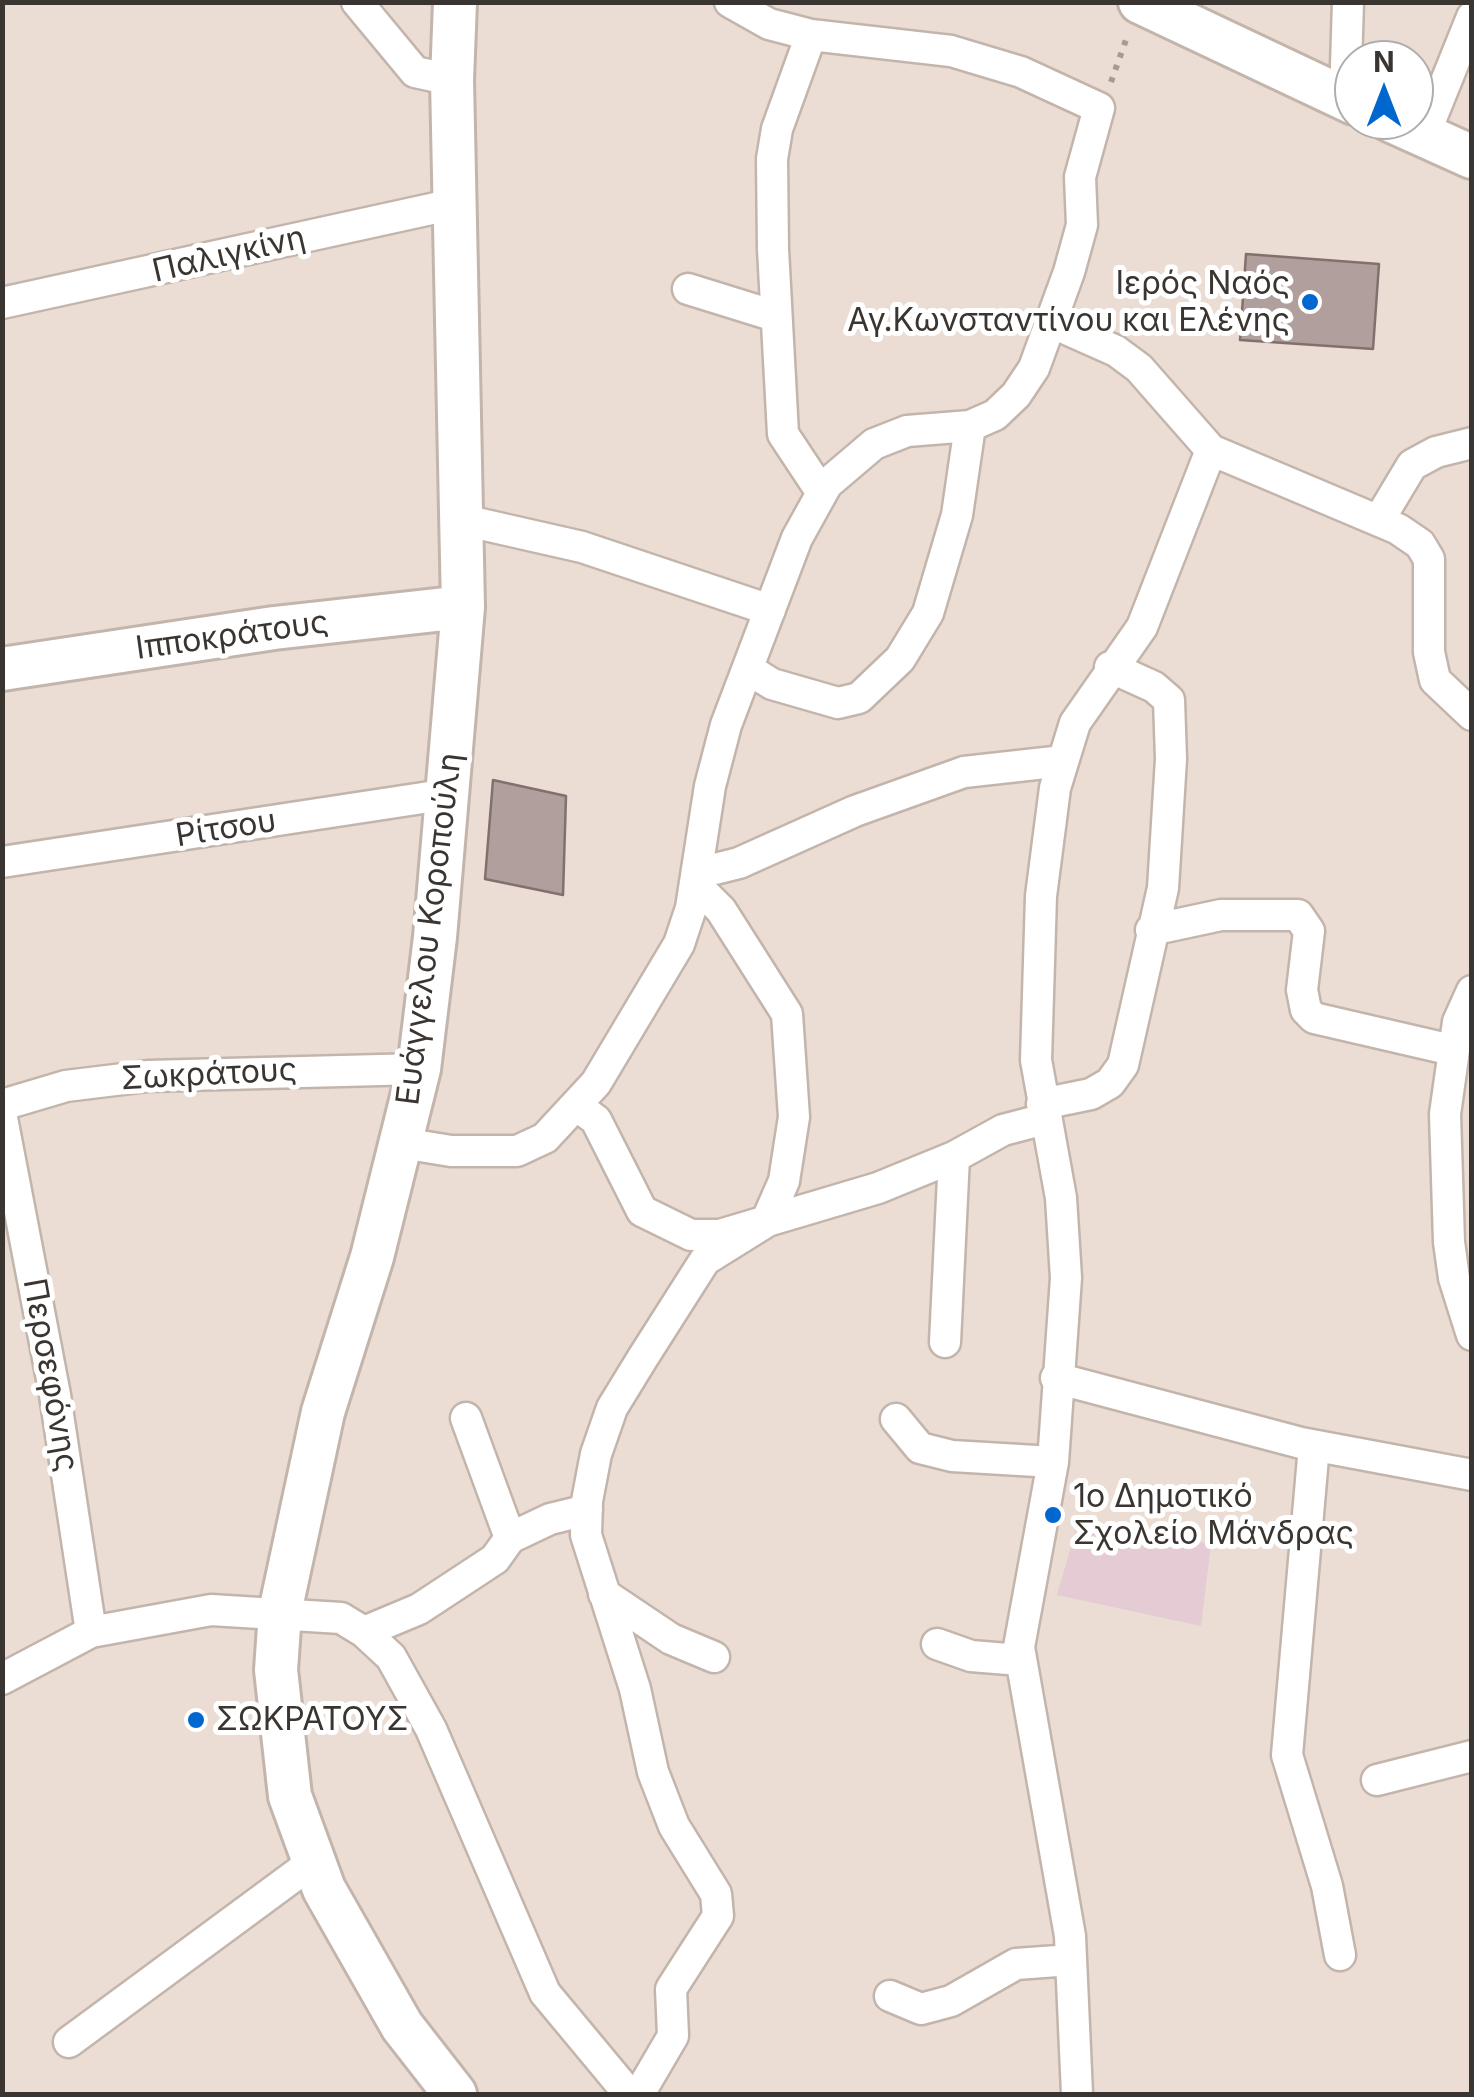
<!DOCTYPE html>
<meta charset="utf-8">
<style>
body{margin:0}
#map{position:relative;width:1474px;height:2097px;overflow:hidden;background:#ebddd3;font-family:Inter,sans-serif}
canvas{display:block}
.frame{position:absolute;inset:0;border:5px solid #3a3531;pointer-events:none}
.north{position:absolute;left:1334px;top:40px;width:100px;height:100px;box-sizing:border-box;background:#fff;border:2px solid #b0aead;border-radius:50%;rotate:0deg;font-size:28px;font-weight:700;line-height:40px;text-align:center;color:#3a3531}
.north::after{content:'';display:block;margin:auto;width:35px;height:45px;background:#0067cf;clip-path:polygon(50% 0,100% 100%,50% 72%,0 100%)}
</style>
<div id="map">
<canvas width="1474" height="2097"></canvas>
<div class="frame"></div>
<div class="north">N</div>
</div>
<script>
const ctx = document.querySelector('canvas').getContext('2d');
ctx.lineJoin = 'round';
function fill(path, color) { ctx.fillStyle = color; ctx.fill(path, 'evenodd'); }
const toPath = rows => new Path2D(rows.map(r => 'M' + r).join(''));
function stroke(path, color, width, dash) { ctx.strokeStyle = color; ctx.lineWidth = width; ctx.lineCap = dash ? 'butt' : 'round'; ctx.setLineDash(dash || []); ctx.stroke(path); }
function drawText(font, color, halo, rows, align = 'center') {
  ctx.font = font + ' Inter,sans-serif'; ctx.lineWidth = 10; ctx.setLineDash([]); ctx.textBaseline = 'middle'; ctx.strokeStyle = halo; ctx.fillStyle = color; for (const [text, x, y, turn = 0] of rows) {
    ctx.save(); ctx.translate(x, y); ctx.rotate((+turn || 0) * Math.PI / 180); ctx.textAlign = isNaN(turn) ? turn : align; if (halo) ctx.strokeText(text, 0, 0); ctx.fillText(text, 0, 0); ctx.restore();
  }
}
const green = toPath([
 [1078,1522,1211,1544,1201,1626,1057,1595]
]);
const building = toPath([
 [1246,254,1379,264,1373,349,1240,340,1246,254],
 [493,780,566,796,563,895,485,879,493,780]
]);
const path = toPath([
 [1111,82,1127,37]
]);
const street = toPath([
 [357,2,415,72,452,80],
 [811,35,777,129,772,159,773,249,783,434,822,493],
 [1345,98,1348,2],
 [1424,136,1472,17],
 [688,289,775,316],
 [2,303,454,204],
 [1053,323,1116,351,1139,368,1211,450,1398,529,1420,544,1429,559,1429,652,1435,680,1472,715],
 [463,520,582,547,770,610],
 [1379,520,1412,465,1436,452,1472,443],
 [748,669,772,684,838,703,859,698,900,659,928,613,957,515,970,426],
 [2,862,449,794],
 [698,865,715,869,739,863,855,811,964,772,1063,761],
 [1151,930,1221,915,1298,915,1309,931,1302,990,1306,1010,1314,1018,1452,1050],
 [1472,991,1458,1022,1445,1114,1449,1242,1454,1278,1472,1335],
 [1042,1104,1091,1094,1110,1083,1123,1065,1163,888,1171,759,1169,700,1154,687,1110,667],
 [2,1105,66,1086,148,1076,419,1069],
 [577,1106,596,1120,642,1211,691,1235,720,1235,878,1188,954,1157,1003,1130,1045,1119],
 [2,1118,55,1395,91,1632],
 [402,1143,451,1151,517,1151,545,1138,596,1083,679,944,691,908,710,786,726,725,797,538,827,484,874,444,907,431,970,426,995,415,1016,395,1034,368,1069,272,1082,225,1080,177,1099,108,1021,72,951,51,811,35,769,24,730,2],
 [945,1342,954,1157],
 [1056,1378,1301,1443,1472,1475],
 [466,1418,510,1538],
 [896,1419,920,1448,952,1456,1053,1462],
 [1314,1446,1287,1755,1327,1886,1340,1955],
 [604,1594,671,1639,714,1657],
 [364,1632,419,1609,495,1559,510,1538,550,1519,587,1510],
 [937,1644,971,1656,1020,1660],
 [2,1679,91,1632,211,1610,341,1618,364,1632,391,1657,431,1729,545,1993,629,2094],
 [1377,1780,1472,1756],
 [890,1996,921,2009,951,2001,1016,1964,1071,1960],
 [69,2042,313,1862],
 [639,2094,673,2036,671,1989,718,1916,716,1894,674,1826,653,1772,635,1689,586,1535,587,1501,596,1454,612,1408,642,1359,705,1260,766,1222,784,1181,794,1117,787,1014,721,910,695,884],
 [1077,2094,1070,1936,1019,1647,1053,1462,1066,1278,1061,1198,1036,1060,1041,896,1055,788,1075,723,1142,627,1211,450]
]);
const secondary = toPath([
 [455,2,452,80,463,607,435,937,419,1069,372,1257,323,1412,280,1612,276,1670,290,1796,324,1889,402,2026,455,2094],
 [1140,2,1354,103],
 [1390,120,1472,157],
 [2,669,274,628,463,607]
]);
const markers = [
 [1310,302,10,"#0067cf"],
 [1053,1515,10,"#0067cf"],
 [196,1720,10,"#0067cf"]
];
const streetNames = [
 ["Παλιγκίνη",229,255,-13],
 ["Ιπποκράτους",232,636,-8],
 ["Ρίτσου",226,829,-9],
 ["Ευάγγελου Κοροπούλη",430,929,-83],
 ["Σωκράτους",209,1075,-3],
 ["Περσεφόνης",50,1375,80]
];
const poiNames = [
 ["Ιερός Ναός",1290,284,"right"],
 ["Αγ.Κωνσταντίνου και Ελένης",1290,321,"right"],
 ["1ο Δημοτικό",1073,1497],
 ["Σχολείο Μάνδρας",1073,1534],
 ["ΣΩΚΡΑΤΟΥΣ",216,1720]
];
fill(green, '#e4cbd4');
fill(building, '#b19f9d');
stroke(building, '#81706e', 2.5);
stroke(street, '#c3b5ab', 35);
stroke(secondary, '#c3b5ab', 48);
stroke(path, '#a69b94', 6, [5, 8]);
stroke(street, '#fff', 30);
stroke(secondary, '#fff', 42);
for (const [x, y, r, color] of markers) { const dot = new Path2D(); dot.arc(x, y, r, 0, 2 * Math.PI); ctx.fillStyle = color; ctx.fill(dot); stroke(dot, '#fff', 4); }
drawText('32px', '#3a3531', '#fff', streetNames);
drawText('32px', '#3a3531', '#fff', poiNames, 'left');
</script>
